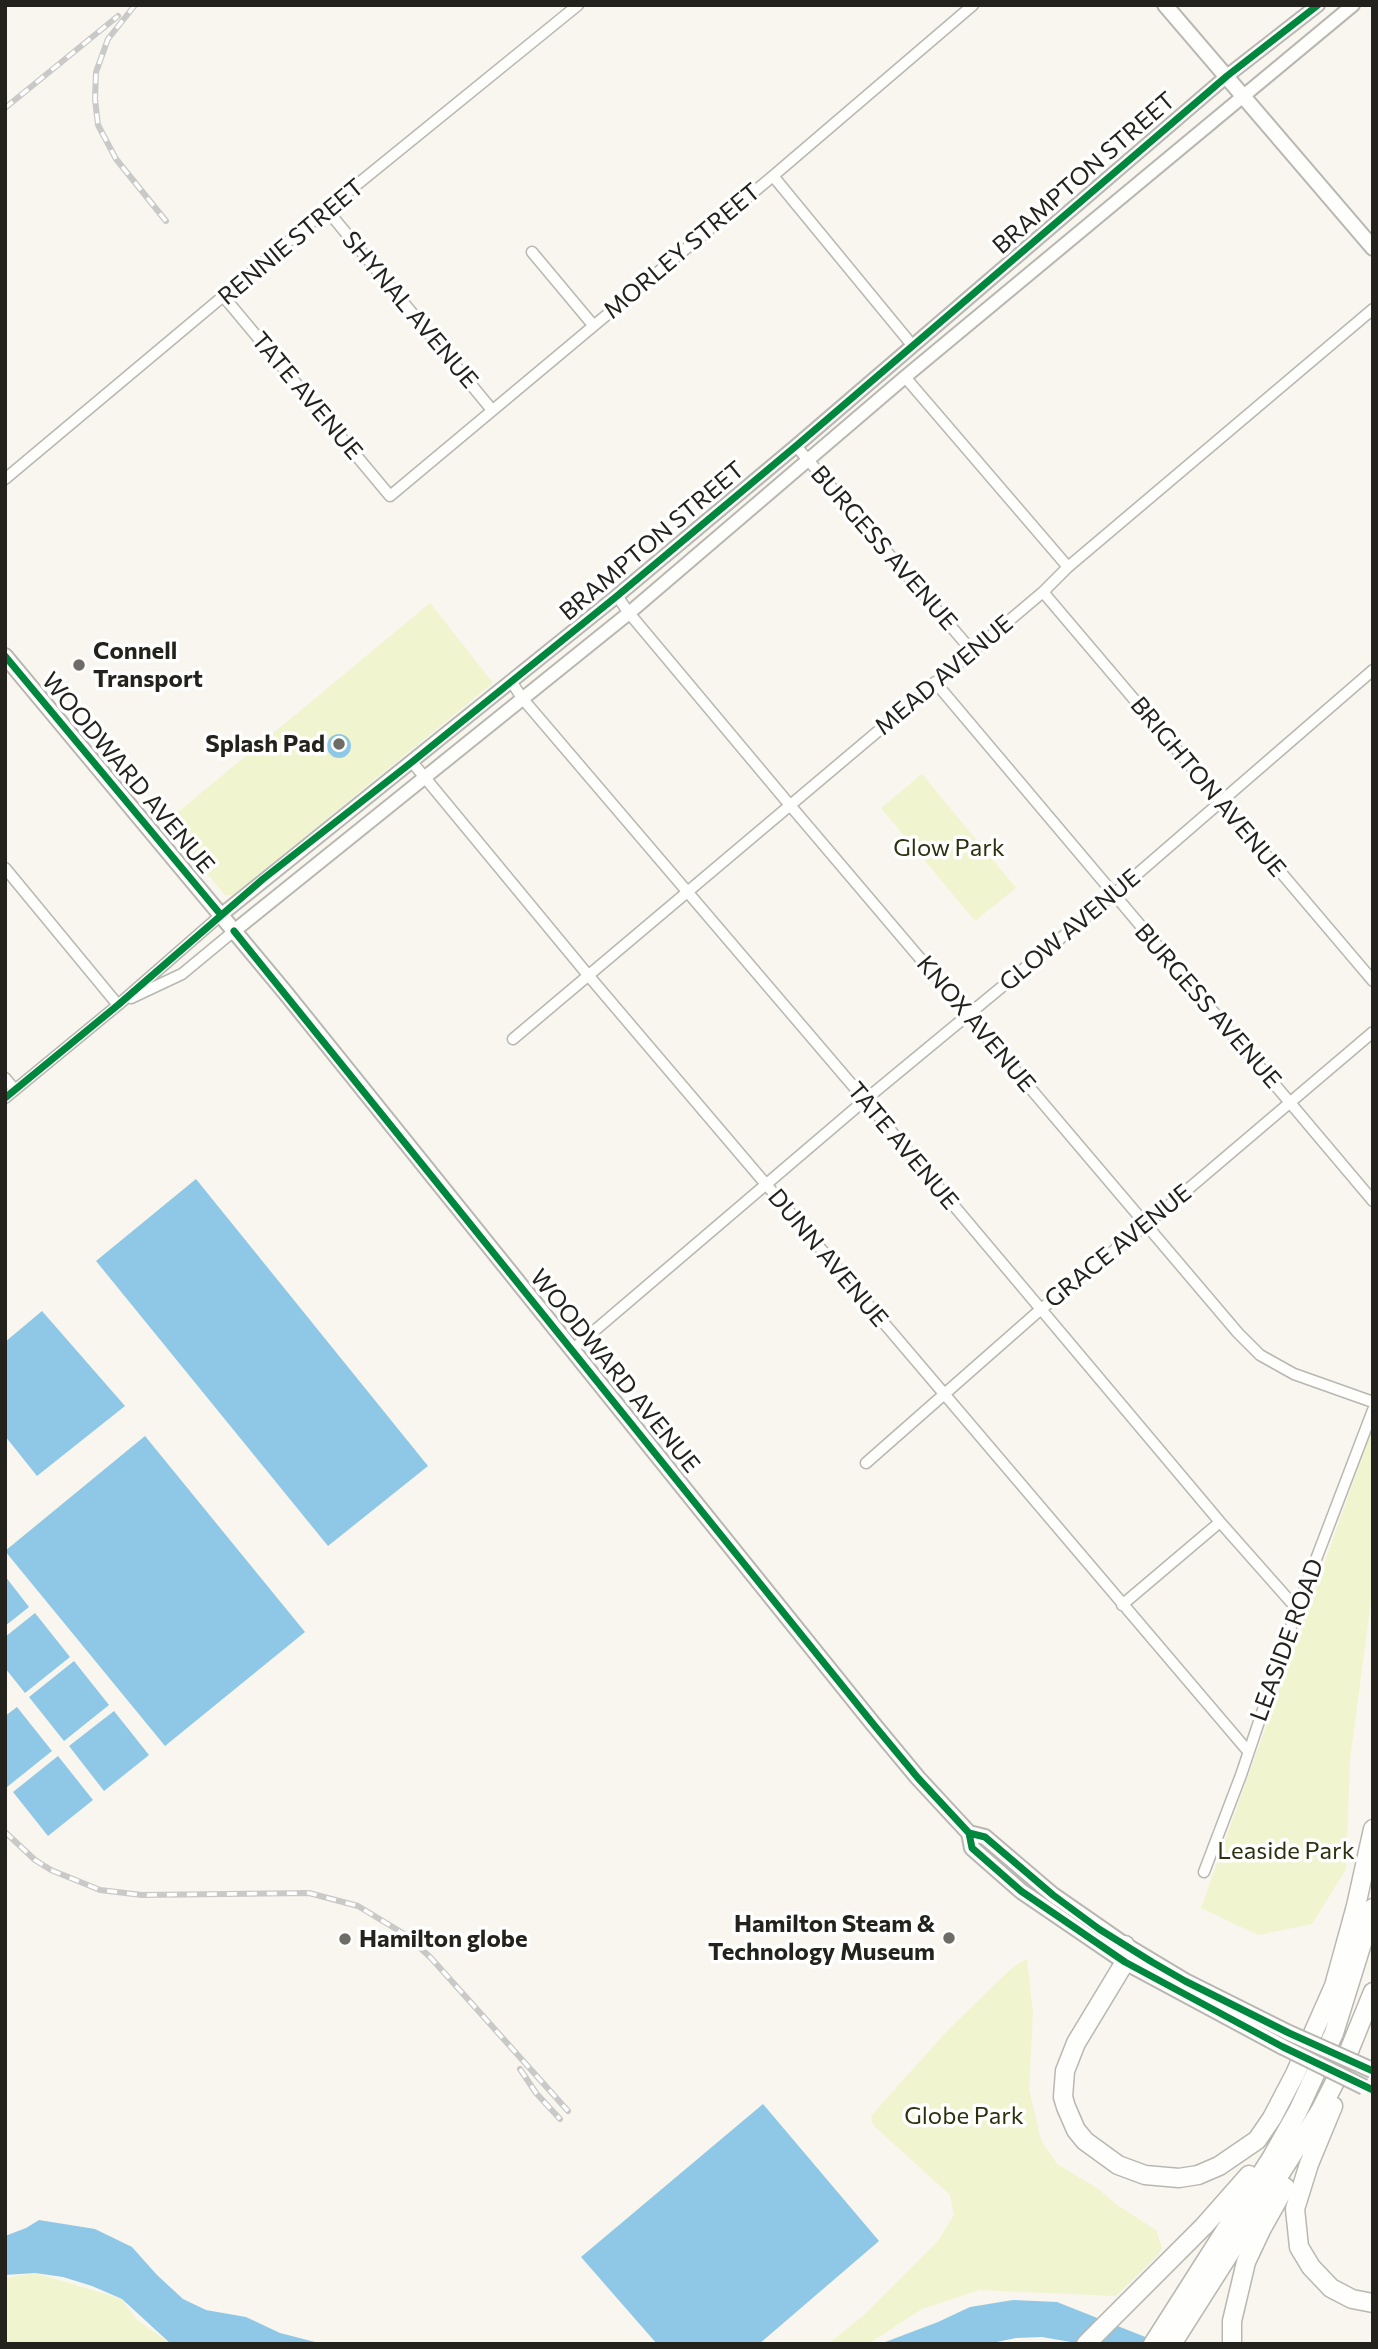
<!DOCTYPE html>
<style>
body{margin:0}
#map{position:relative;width:1378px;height:2349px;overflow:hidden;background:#f8f6ee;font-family:Commissioner,sans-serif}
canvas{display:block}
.frame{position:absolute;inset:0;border:7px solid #23221c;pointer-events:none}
</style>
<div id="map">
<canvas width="1378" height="2349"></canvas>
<div class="frame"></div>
</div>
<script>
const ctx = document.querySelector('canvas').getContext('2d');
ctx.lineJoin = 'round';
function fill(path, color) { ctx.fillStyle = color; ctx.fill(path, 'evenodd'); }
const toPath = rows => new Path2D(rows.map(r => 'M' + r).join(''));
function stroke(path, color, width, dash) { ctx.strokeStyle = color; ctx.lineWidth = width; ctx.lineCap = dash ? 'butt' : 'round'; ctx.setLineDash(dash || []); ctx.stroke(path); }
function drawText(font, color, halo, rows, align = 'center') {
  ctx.font = font + ' Commissioner,sans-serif'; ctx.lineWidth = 7; ctx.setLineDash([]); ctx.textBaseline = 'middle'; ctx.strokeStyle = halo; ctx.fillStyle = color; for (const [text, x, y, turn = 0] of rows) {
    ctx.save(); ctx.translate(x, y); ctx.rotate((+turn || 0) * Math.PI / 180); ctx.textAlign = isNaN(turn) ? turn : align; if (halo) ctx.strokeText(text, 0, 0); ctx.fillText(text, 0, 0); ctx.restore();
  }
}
const green = toPath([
 [430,603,493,683,233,895,225,895,165,823],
 [922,774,1016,888,975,921,881,808],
 [1373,1427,1373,1586,1350,1760,1346,1869,1312,1924,1258,1935,1201,1908],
 [1027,1959,1033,2013,1029,2089,1041,2140,1057,2164,1097,2188,1117,2205,1156,2230,1162,2248,1158,2255,1116,2296,979,2290,922,2309,868,2344,828,2344,863,2316,938,2241,954,2215,950,2195,873,2125,871,2116,947,2031,1013,1967],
 [35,2273,122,2299,136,2319,171,2344,5,2344,5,2278]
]);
const water = toPath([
 '327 746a12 12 0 1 1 24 0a12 12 0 1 1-24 0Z',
 [196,1179,428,1466,328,1546,96,1261],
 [42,1311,125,1406,37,1476,5,1436,5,1342],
 [145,1436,305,1632,165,1746,5,1551],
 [5,1576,29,1607,5,1626],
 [35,1613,70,1657,25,1693,5,1668,5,1637],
 [74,1661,109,1705,64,1741,29,1697],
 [17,1707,52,1751,7,1787,5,1716],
 [114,1711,149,1755,104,1791,69,1746],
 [58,1756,93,1800,48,1836,13,1792],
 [763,2104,879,2241,759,2344,657,2344,581,2257],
 [39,2220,95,2229,132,2247,157,2275,183,2299,206,2310,246,2317,280,2333,323,2344,171,2344,122,2299,92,2286,63,2277,35,2273,5,2275,5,2236,26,2228],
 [1013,2300,1057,2302,1163,2344,1082,2344,1042,2337,1016,2338,987,2344,880,2344,938,2322,970,2307]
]);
const minor = toPath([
 [773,176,912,345],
 [327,210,492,410],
 [532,252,593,325],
 [224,297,390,496,773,176,973,5],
 [905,377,1068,567],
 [796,446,972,651],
 [5,479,338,200,578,5],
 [1043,592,1373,981],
 [617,596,629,613,789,804,1238,1333,1260,1355,1294,1374,1373,1402],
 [511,681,522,698,865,1100,1220,1522,1297,1609],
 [935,682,1373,1201],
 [412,762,588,975,1247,1750],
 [5,868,118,1005],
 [131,998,182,974,234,931],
 [513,1039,1043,592,1068,567,1373,309],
 [5,1078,15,1090],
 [5,1098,118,1005,221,915],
 [573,1349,865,1100,1113,895,1373,670],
 [866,1463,1040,1310,1147,1224,1373,1032],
 [1122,1605,1220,1522],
 [1204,1872,1241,1775,1297,1609,1373,1410]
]);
const tertiary = toPath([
 [221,915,617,596,796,446,1227,76,1318,5],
 [234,931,629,613,905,377,1353,5]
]);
const secondary = toPath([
 [1165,5,1373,248],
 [5,656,284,991,874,1725,918,1778,969,1833,972,1848,1021,1891,1125,1962,1283,2047],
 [969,1833,985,1837,1053,1895,1125,1945,1185,1981,1289,2033]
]);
const motorway = toPath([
 [1125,1945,1125,1962,1076,2043,1065,2071,1063,2097,1066,2107,1076,2130,1085,2141,1118,2165,1145,2175,1179,2178,1198,2175,1219,2166,1257,2140,1272,2118,1295,2074,1334,1986,1356,1906,1373,1829],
 [1333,2106,1309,2164,1295,2209,1299,2247,1311,2267,1331,2288,1352,2299,1373,2303],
 [1086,2344,1204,2226,1249,2175],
 [1153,2344,1272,2157,1298,2111,1334,2033,1373,1908],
 [1172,2344,1320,2111,1342,2068,1373,1992],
 [1232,2344,1232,2321,1246,2262,1262,2228,1285,2187]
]);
const rail = toPath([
 [135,5,108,39,96,72,95,99,98,125,116,159,166,221],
 [5,108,118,16],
 [5,1832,35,1860,51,1870,100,1890,142,1895,309,1893,358,1906,406,1935,431,1958,568,2111],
 [520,2069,536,2093,560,2119]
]);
const secondaryBridge = toPath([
 [1289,2033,1372,2070],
 [1283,2047,1364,2087]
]);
const cycleway = toPath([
 [5,656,221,915],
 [234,931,874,1725,918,1778,969,1833,972,1848,1021,1891,1125,1962,1283,2047,1373,2090],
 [5,1098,118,1005,263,879,412,762,617,596,796,446,1227,76,1318,5],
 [969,1833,985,1837,1053,1895,1099,1929,1152,1962,1185,1981,1289,2033,1373,2071]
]);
const markers = [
 [79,665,7,"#6e6c66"],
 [339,744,7,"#6e6c66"],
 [949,1938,7,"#6e6c66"],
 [345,1939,7,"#6e6c66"]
];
const streetNames = [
 ["BRAMPTON STREET",1084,173,-41],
 ["RENNIE STREET",291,242,-40],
 ["MORLEY STREET",682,251,-40],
 ["SHYNAL AVENUE",410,310,50],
 ["TATE AVENUE",307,396,50],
 ["BRAMPTON STREET",652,541,-40],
 ["BURGESS AVENUE",884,548,49],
 ["MEAD AVENUE",944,675,-40],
 ["WOODWARD AVENUE",128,773,50],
 ["BRIGHTON AVENUE",1208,787,50],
 ["GLOW AVENUE",1070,930,-40],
 ["BURGESS AVENUE",1208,1006,49],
 ["KNOX AVENUE",976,1024,50],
 ["TATE AVENUE",903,1146,50],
 ["GRACE AVENUE",1118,1246,-39],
 ["DUNN AVENUE",828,1258,50],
 ["WOODWARD AVENUE",615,1371,51],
 ["LEASIDE ROAD",1287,1640,-70]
];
const poiNames = [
 ["Connell",93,651],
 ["Transport",93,679],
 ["Splash Pad",325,744,"right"],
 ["Hamilton Steam &",935,1924,"right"],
 ["Technology Museum",935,1952,"right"],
 ["Hamilton globe",359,1939]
];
const parkNames = [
 ["Glow Park",949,848],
 ["Leaside Park",1286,1851],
 ["Globe Park",964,2116]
];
fill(green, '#f0f4cf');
fill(water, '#8ec8e6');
stroke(minor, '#b8b7b1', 13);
stroke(tertiary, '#b8b7b1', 16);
stroke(secondary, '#b8b7b1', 18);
stroke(motorway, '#b8b7b1', 21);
stroke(minor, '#fefefc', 10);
stroke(tertiary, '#fefefc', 12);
stroke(secondary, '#fefefc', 14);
stroke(motorway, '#fefefc', 18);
stroke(rail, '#c9c9c7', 6);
stroke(rail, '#fff', 3.5, [10]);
stroke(secondaryBridge, '#b8b7b1', 18, []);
stroke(secondaryBridge, '#fefefc', 14);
stroke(cycleway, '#00873e', 7);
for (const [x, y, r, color] of markers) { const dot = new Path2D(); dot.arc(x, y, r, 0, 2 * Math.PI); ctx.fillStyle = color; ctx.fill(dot); stroke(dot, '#fff', 2.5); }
drawText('24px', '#23221c', '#fff', streetNames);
drawText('bold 24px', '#23221c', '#fff', poiNames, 'left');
drawText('24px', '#2d310e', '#fff', parkNames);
</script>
